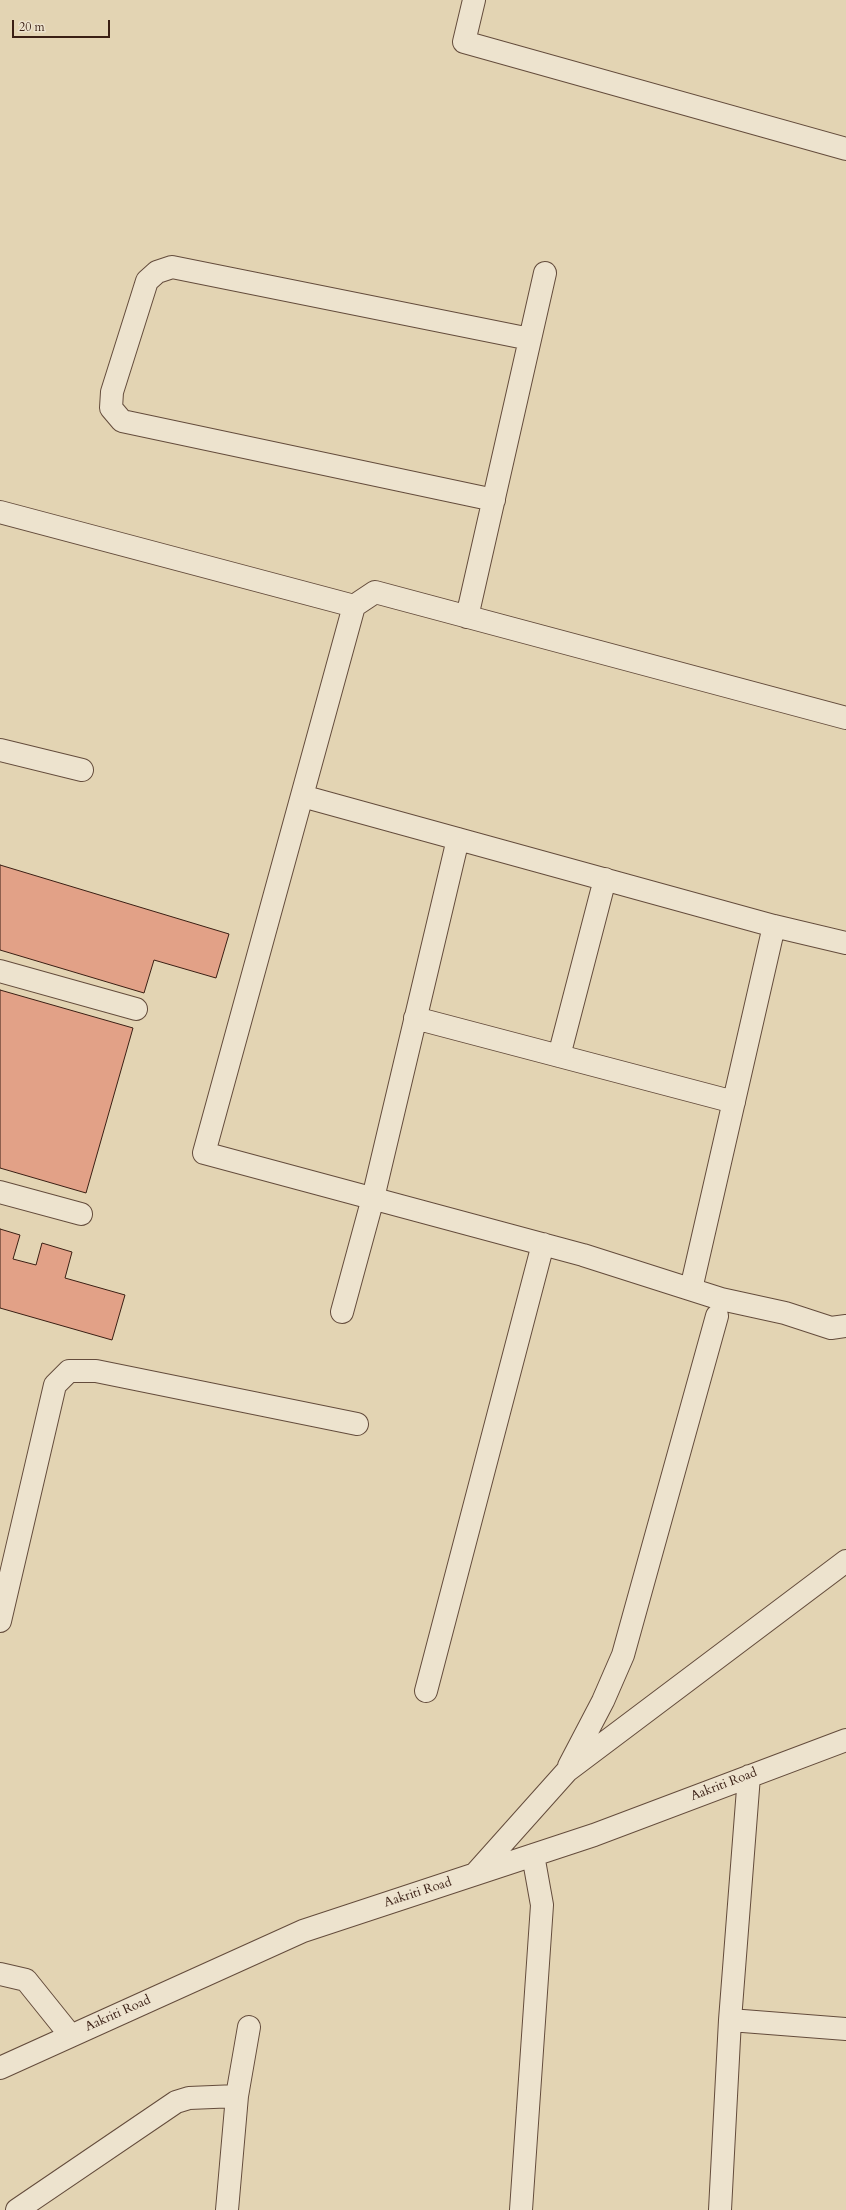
<!DOCTYPE html>
<style>
body{margin:0}
#map{position:relative;width:846px;height:2210px;overflow:hidden;background:#e3d4b3;font-family:Cardo,serif}
canvas{display:block}
.scale{position:absolute;left:12px;top:20px;width:98px;height:18px;box-sizing:border-box;border:2px solid #3a1f14;border-top:0;padding-left:5px;font-size:12px;line-height:14px;white-space:nowrap;color:#3a1f14;-webkit-text-stroke:3px #ede3ce;paint-order:stroke}
</style>
<div id="map">
<canvas width="846" height="2210"></canvas>
<div class="scale">20 m</div>
</div>
<script>
const ctx = document.querySelector('canvas').getContext('2d');
ctx.lineJoin = 'round';
function fill(path, color) { ctx.fillStyle = color; ctx.fill(path, 'evenodd'); }
const toPath = rows => new Path2D(rows.map(r => 'M' + r).join(''));
function stroke(path, color, width, dash) { ctx.strokeStyle = color; ctx.lineWidth = width; ctx.lineCap = dash ? 'butt' : 'round'; ctx.setLineDash(dash || []); ctx.stroke(path); }
function drawText(font, color, halo, rows, align = 'center') {
  ctx.font = font + ' Cardo,serif'; ctx.lineWidth = 3; ctx.setLineDash([]); ctx.textBaseline = 'middle'; ctx.strokeStyle = halo; ctx.fillStyle = color; for (const [text, x, y, turn = 0] of rows) {
    ctx.save(); ctx.translate(x, y); ctx.rotate((+turn || 0) * Math.PI / 180); ctx.textAlign = isNaN(turn) ? turn : align; if (halo) ctx.strokeText(text, 0, 0); ctx.fillText(text, 0, 0); ctx.restore();
  }
}
const building = toPath([
 [0,865,229,934,216,978,154,960,144,993,0,950,0,865],
 [0,990,133,1028,86,1193,0,1168,0,990],
 [0,1229,20,1235,13,1259,36,1265,42,1243,72,1252,65,1278,125,1295,112,1340,0,1308,0,1229]
]);
const minor = toPath([
 [474,0,464,42,846,149],
 [494,500,122,421,111,408,112,392,147,281,157,272,172,267,530,339],
 [0,512,354,606,204,1153,583,1255,721,1299,785,1313,831,1328,846,1326],
 [354,606,375,592,846,718],
 [467,617,545,273],
 [0,750,82,770],
 [302,796,774,926,846,943],
 [0,971,136,1009],
 [415,1018,734,1102],
 [559,1056,605,879],
 [0,1192,81,1214],
 [691,1289,774,926],
 [342,1312,373,1198,458,839],
 [0,1621,55,1385,69,1371,96,1371,357,1424],
 [426,1691,543,1244],
 [569,1766,603,1701,623,1655,717,1316],
 [475,1874,567,1771,846,1561],
 [0,1974,26,1980,71,2036],
 [730,2020,846,2029],
 [0,2068,303,1931,594,1835,846,1740],
 [17,2210,176,2102,189,2098,237,2096],
 [227,2210,237,2096,249,2027],
 [521,2210,542,1905,533,1855],
 [720,2210,730,2020,749,1776]
]);
const streetNames = [
 ["Aakriti Road",724,1785,-21],
 ["Aakriti Road",418,1893,-18],
 ["Aakriti Road",118,2014,-24]
];
fill(building, '#e2a187');
stroke(building, '#3a1f14', 1);
stroke(minor, '#644c3c', 24);
stroke(minor, '#ede3ce', 22);
drawText('13px', '#3a1f14', '#ede3ce', streetNames);
</script>
